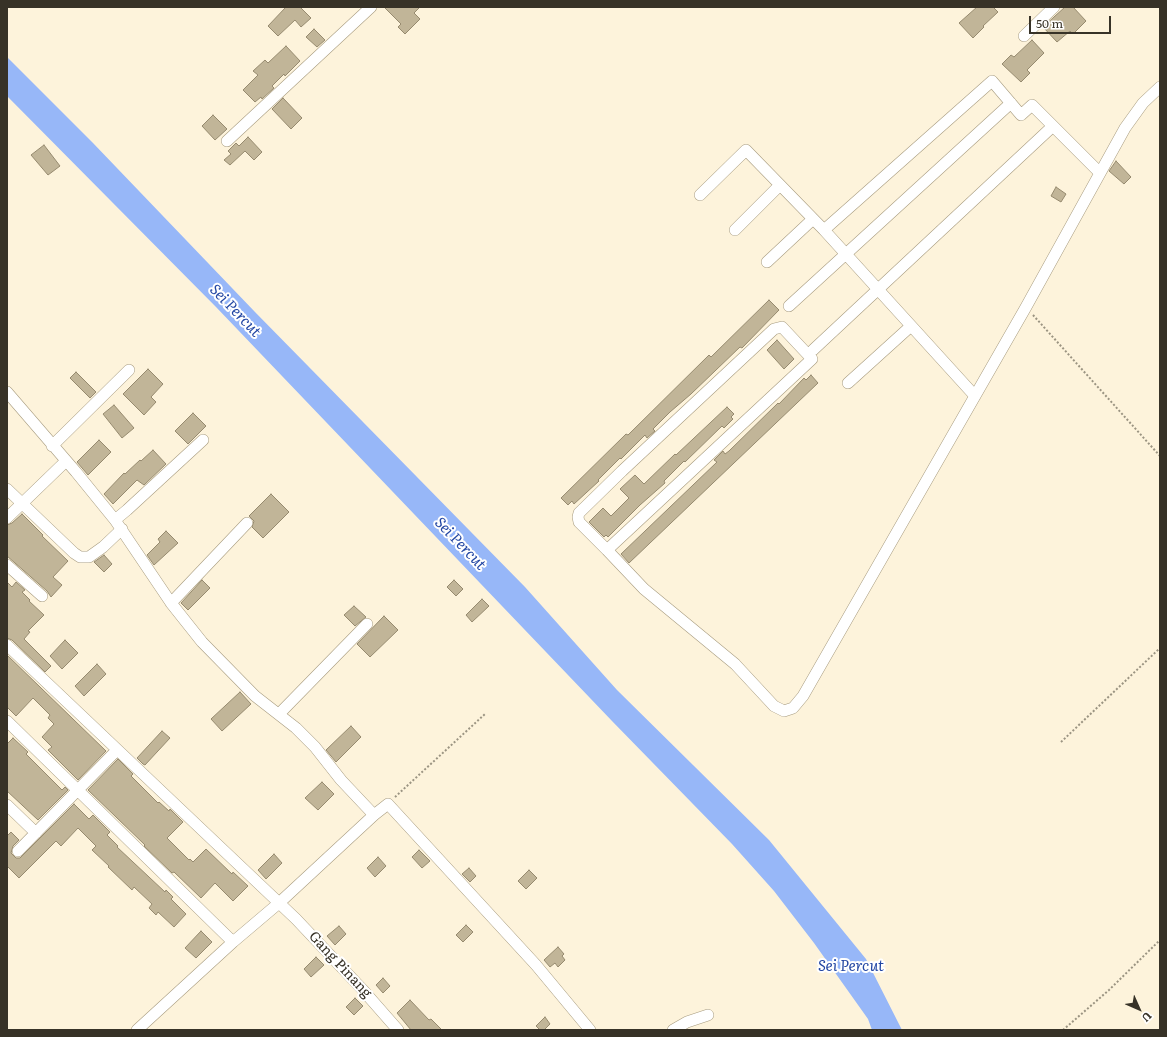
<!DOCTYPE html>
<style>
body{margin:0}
#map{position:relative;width:1167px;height:1037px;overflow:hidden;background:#fdf3db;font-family:Literata,serif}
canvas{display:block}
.frame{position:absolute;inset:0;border:8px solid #373227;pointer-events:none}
.north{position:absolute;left:1119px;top:989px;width:40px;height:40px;-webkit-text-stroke:3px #fff;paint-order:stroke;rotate:135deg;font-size:11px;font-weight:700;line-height:16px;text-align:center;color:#373227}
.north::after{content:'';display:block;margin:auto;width:14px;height:18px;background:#373227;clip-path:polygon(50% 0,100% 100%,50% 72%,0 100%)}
.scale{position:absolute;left:1029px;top:16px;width:82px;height:18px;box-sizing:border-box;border:2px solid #373227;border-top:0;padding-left:5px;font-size:12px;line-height:14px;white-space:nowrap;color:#373227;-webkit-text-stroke:3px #fff;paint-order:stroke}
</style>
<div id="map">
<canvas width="1167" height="1037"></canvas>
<div class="frame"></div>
<div class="north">U</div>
<div class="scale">50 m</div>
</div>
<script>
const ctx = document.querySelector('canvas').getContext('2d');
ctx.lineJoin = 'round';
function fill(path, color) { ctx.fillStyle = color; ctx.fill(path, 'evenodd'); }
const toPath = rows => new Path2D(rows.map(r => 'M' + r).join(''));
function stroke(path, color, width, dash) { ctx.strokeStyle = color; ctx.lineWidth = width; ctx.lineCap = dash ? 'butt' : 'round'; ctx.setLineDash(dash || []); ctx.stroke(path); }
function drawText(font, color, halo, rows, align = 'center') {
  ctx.font = font + ' Literata,serif'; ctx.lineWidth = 4; ctx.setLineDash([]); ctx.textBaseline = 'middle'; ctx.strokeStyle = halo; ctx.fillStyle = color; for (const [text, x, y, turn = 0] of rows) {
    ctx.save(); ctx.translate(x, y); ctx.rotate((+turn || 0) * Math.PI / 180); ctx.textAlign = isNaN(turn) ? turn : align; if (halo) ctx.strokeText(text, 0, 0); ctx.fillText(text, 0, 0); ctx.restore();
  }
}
const water = toPath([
 [7,57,93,143,255,312,525,587,617,690,769,840,866,959,902,1030,872,1030,868,1019,814,943,774,891,732,844,612,721,216,307,7,96]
]);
const building = toPath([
 [286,7,300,7,311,18,301,27,295,20,278,36,268,26,286,7],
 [384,7,420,7,414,13,420,19,405,34,398,27,401,24,384,7],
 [977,7,993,7,998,12,983,26,984,27,973,38,959,23,977,7],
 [1065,7,1073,7,1086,21,1073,34,1070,31,1057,42,1043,27,1065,7],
 [314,29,325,40,317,47,306,37,314,29],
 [1032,40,1044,53,1027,70,1030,73,1021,82,1002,64,1011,55,1014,57,1032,40],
 [286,46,300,61,285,76,284,74,272,86,274,88,262,99,261,97,255,102,243,90,258,75,253,71,265,60,268,63,286,46],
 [283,98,302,118,291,129,272,109,283,98],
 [213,115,227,129,215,140,202,126,213,115],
 [248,137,262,152,254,160,245,151,230,165,224,160,231,154,228,151,236,143,239,146,248,137],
 [44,145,60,166,48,175,31,155,44,145],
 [1116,161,1131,177,1124,184,1109,171,1116,161],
 [1056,187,1066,194,1061,202,1051,196,1056,187],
 [769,300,779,310,742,348,740,347,691,394,670,412,653,429,655,431,647,438,645,435,621,459,620,458,598,480,599,481,574,504,572,501,568,505,561,498,626,434,628,435,709,355,711,357,769,300],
 [777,340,794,359,784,369,767,350,777,340],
 [148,369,163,384,151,397,156,402,144,415,123,394,148,369],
 [76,372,96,392,90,398,70,378,76,372],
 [811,375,818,383,629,563,621,554,717,462,714,460,723,451,725,454,729,451,778,403,779,404,804,378,806,380,811,375],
 [114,405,134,428,122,438,103,414,114,405],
 [727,407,734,414,731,417,733,419,724,428,722,426,685,462,684,461,664,481,665,483,640,505,608,537,606,535,604,537,589,522,603,508,611,516,629,498,620,489,635,475,644,484,675,454,676,455,727,407],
 [193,413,206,426,188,444,175,431,193,413],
 [99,440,111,452,88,475,77,462,99,440],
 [153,450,166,464,144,485,137,480,113,504,104,494,124,473,125,474,140,460,141,461,153,450],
 [271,494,289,512,263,538,252,527,254,521,249,516,271,494],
 [22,514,43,535,42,536,68,561,53,577,62,585,51,597,47,591,7,556,7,525,12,523,22,514],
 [166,531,178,543,154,565,147,555,160,542,158,539,166,531],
 [104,555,112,564,104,572,94,562,104,555],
 [202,580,210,588,188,610,181,603,202,580],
 [454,580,463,589,456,596,447,587,454,580],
 [7,582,12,587,16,582,25,590,22,592,30,600,29,601,44,615,28,631,30,632,24,639,51,666,45,672,12,640,7,638,7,582],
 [482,599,489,606,472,622,466,615,482,599],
 [354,606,366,617,355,626,344,615,354,606],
 [384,616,398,630,370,657,357,644,384,616],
 [65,640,78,653,62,669,50,656,65,640],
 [7,655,106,751,78,780,48,750,52,747,42,737,54,724,48,718,50,715,33,698,16,716,7,707,7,655],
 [97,664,106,674,84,696,75,686,97,664],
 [240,692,251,704,222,731,211,719,240,692],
 [351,726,361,737,336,762,326,750,351,726],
 [162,731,170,738,145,765,143,764,137,758,162,731],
 [13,738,28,752,26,754,62,790,65,787,68,790,38,820,7,791,7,744,13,738],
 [118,759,133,774,131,776,158,803,159,802,169,811,170,809,183,822,167,838,189,860,190,859,193,862,206,849,232,874,233,872,248,886,233,901,215,883,201,898,174,872,172,873,144,846,145,845,88,790,118,759],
 [322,782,334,794,318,810,305,798,322,782],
 [74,804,89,819,93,815,110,832,107,835,118,846,117,847,165,892,166,890,173,897,171,899,186,914,174,927,158,912,156,915,149,908,152,904,134,887,132,890,108,867,109,866,92,850,96,846,78,828,61,846,56,841,19,878,7,866,7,836,11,832,19,840,13,846,11,853,16,858,20,858,74,804],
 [419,850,430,861,422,868,412,857,419,850],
 [274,854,282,863,266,879,258,870,274,854],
 [378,857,386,866,375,877,367,868,378,857],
 [469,868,476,876,470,882,462,874,469,868],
 [529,870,537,878,526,889,518,881,529,870],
 [466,925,473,932,463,942,456,935,466,925],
 [339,926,346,934,335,945,327,936,339,926],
 [201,931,212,942,196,958,185,948,201,931],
 [558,947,564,954,562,956,565,960,558,967,555,963,550,967,544,960,558,947],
 [316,957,324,965,311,977,304,969,316,957],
 [383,978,390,986,383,993,376,985,383,978],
 [355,998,363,1006,354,1015,346,1007,355,998],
 [410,1000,429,1020,431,1019,442,1030,411,1030,397,1013,410,1000],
 [545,1017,550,1024,544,1030,540,1030,536,1026,545,1017]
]);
const path = toPath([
 [1033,315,1160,456],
 [1061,742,1160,648],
 [395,797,485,714],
 [1063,1030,1109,990,1160,940]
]);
const street = toPath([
 [1024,36,1054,7],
 [227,141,371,7],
 [700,195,746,150,824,230,975,396],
 [735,230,780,185],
 [824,230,992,81,1021,115,1032,105,1100,173],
 [767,262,813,219],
 [789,306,1011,103],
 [813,350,1053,126],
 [848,383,911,326],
 [7,392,76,472,115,520,171,603,202,642,255,696,296,728,315,747,341,780,374,815],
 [52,446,129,370],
 [7,489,74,553,80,557,89,557,103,547,122,529],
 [7,518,66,461],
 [115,520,127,510,203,440],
 [607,550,812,359,782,327,774,329,622,471,579,513,578,517,579,522,607,550,644,589,735,664,774,706,784,711,793,708,803,696,1026,307,1125,128,1143,103,1160,87],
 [7,565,42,596],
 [171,603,247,523],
 [7,645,296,919,362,989,398,1030],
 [279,714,367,624],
 [7,721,233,942],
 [7,805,36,833],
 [18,851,117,750],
 [137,1030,233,942,279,903,374,815,388,804,536,965,590,1030],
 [673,1030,687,1022,708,1015]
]);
const streetNames = [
 ["Gang Pinang",340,965,47]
];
const waterNames = [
 ["Sei Percut",235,311,46],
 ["Sei Percut",460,544,46],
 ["Sei Percut",851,967]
];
fill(water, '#97b7f8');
fill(building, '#c1b598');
stroke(building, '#968a6f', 1);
stroke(street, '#a79b7f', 12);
stroke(path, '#9b9482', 2, [2, 2]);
stroke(street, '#fff', 11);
drawText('14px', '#373227', '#fff', streetNames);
drawText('italic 15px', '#2246a3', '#fff', waterNames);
</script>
